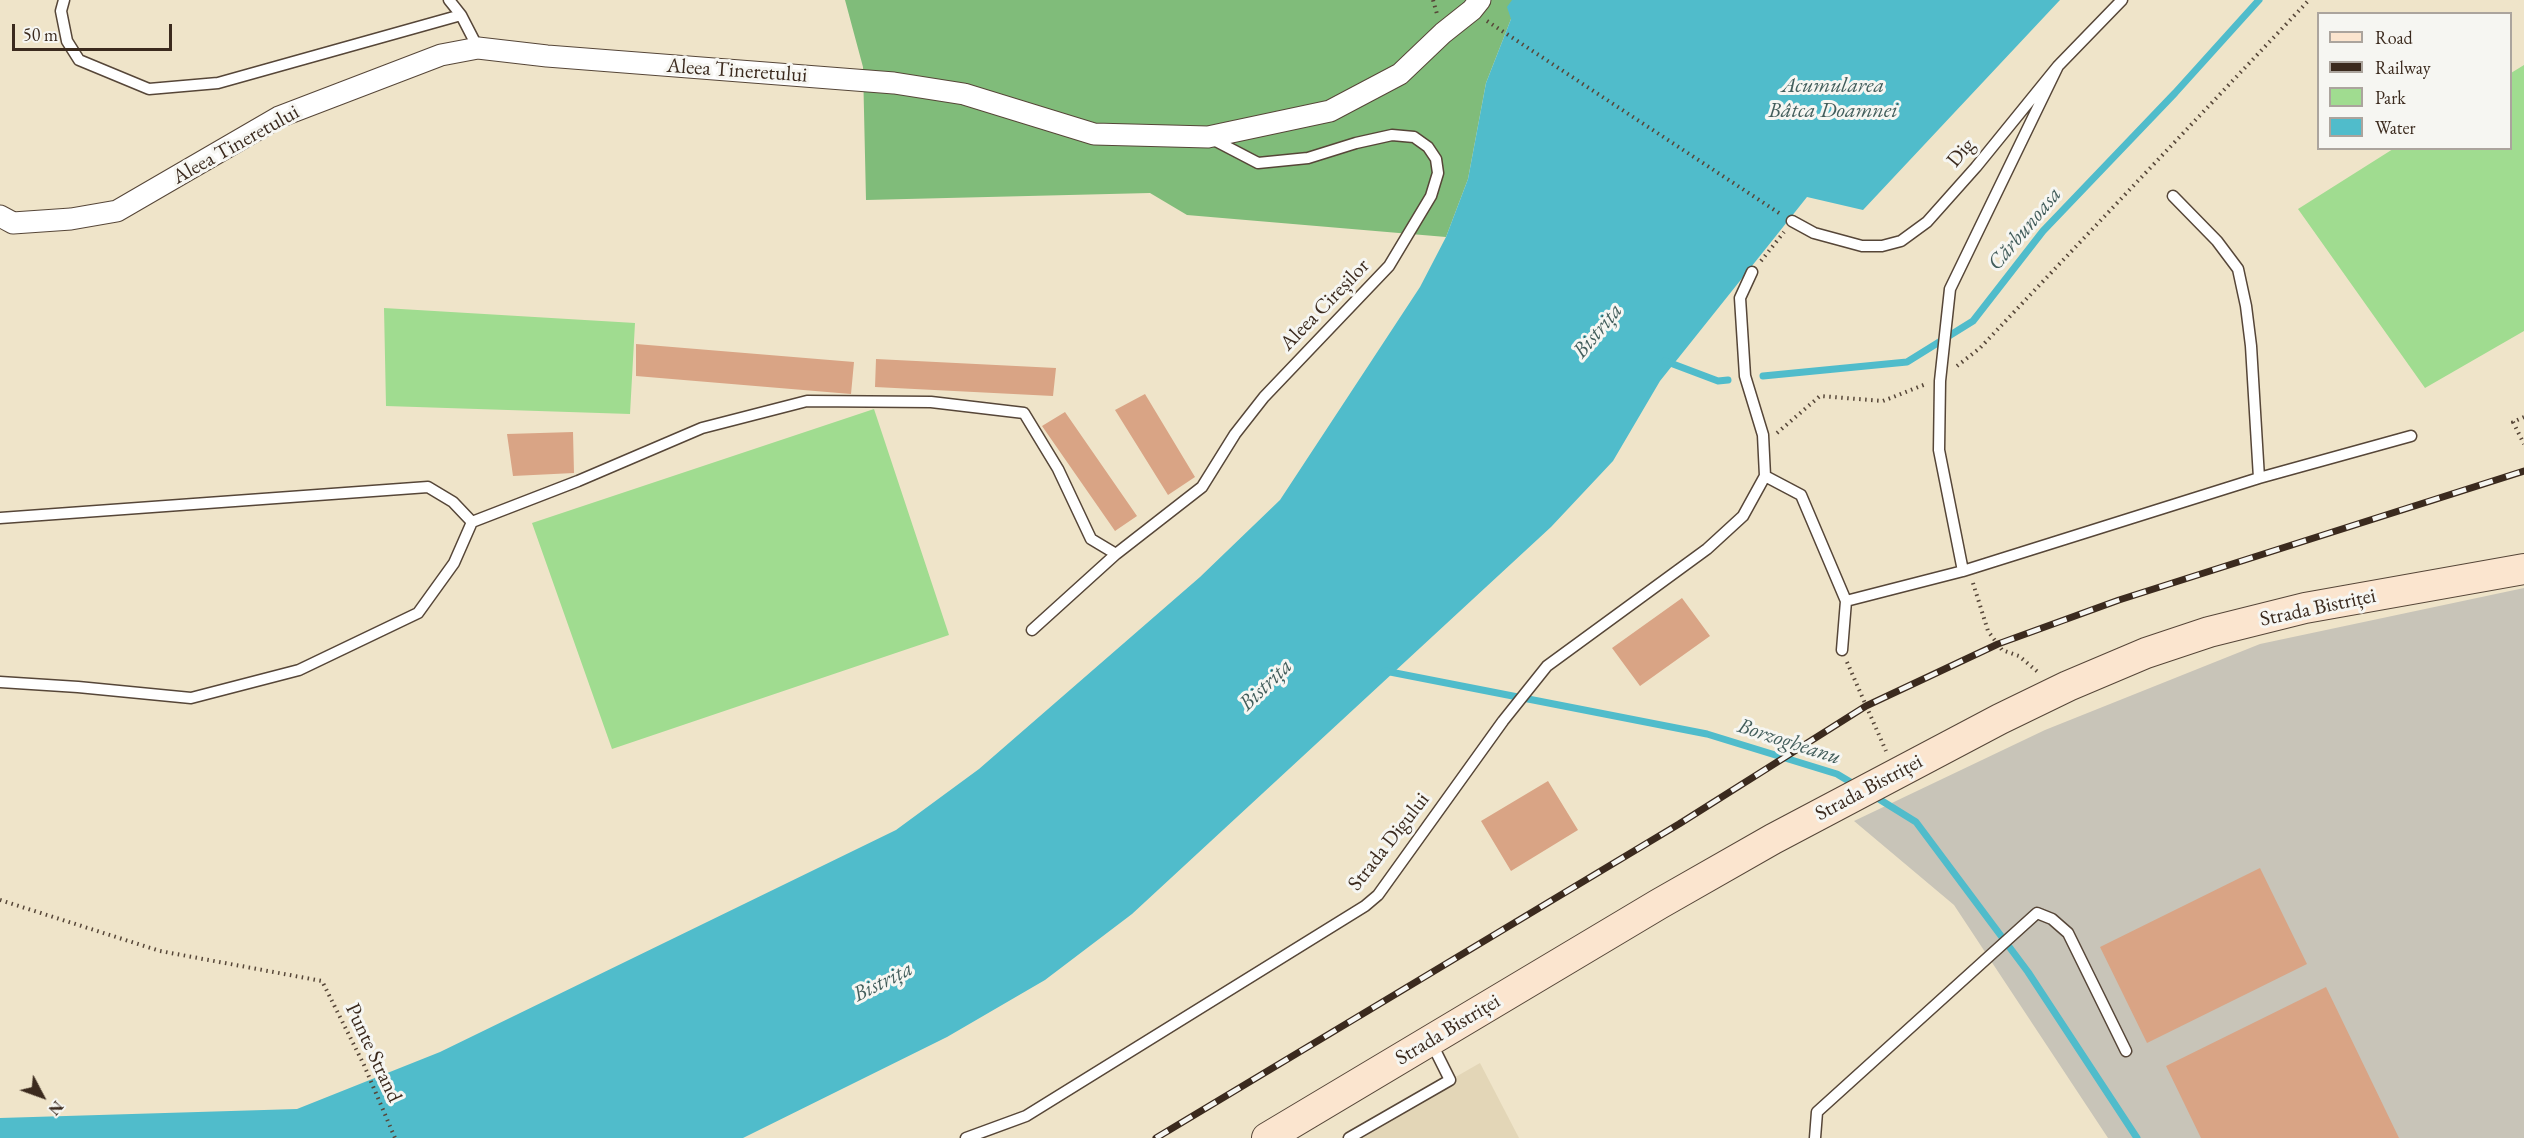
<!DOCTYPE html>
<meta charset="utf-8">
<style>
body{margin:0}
#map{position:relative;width:2524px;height:1138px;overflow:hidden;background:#efe4c9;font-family:"EB Garamond",serif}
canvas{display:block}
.legend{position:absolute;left:2317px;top:12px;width:195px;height:138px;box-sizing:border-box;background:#f6f6f2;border:2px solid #aba49d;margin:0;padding:8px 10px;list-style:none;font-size:18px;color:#3b2a1e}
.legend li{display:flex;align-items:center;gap:12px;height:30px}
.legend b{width:30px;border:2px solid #aba49d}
.north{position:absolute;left:12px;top:1066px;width:60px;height:60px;-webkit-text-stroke:4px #f6f6f2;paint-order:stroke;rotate:131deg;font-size:16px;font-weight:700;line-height:24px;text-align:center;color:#3b2a1e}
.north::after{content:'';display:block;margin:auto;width:21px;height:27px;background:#3b2a1e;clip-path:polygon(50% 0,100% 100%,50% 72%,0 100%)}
.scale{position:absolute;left:12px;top:24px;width:160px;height:27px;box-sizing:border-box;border:3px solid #3b2a1e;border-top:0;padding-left:8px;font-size:18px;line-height:21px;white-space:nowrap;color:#3b2a1e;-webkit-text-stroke:4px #f6f6f2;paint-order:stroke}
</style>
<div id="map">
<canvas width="2524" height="1138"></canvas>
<ul class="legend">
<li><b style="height:8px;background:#fbe5cf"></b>Road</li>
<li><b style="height:8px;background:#3b2a1e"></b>Railway</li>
<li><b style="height:16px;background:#a0dc90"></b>Park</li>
<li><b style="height:16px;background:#50bccb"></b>Water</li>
</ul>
<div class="north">N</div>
<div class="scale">50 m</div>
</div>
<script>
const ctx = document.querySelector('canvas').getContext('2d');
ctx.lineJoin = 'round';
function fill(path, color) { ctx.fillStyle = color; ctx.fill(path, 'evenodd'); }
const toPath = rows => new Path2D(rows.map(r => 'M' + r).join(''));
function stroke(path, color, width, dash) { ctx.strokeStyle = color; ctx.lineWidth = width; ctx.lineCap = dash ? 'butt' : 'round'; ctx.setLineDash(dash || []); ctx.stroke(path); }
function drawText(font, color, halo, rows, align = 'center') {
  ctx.font = font + ' "EB Garamond",serif'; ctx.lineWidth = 6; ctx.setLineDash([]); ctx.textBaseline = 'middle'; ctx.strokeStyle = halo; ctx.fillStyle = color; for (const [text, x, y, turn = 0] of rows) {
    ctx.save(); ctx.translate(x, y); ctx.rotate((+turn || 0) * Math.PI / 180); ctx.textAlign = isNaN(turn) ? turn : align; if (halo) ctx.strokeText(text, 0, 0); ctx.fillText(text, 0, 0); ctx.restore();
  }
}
const built = toPath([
 [1480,1063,1519,1138,1349,1138]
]);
const industrial = toPath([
 [2524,588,2524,1138,2108,1138,1954,905,1854,821,2045,730,2260,644]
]);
const green = toPath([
 [2524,65,2524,331,2425,388,2298,209,2393,149,2510,148,2511,73],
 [384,308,635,323,630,414,386,406],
 [874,409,949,635,612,749,532,523]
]);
const forest = toPath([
 [845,0,1523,0,1511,19,1486,83,1468,179,1446,237,1187,215,1150,193,866,200,863,67]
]);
const water = toPath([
 [1512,0,2060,0,1863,210,1807,197,1660,381,1613,461,1551,527,1132,914,1045,980,947,1037,743,1138,0,1138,0,1118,297,1109,440,1052,896,830,979,769,1200,577,1280,500,1420,287,1446,237,1468,179,1486,83,1511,19,1507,7]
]);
const stream = toPath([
 [1665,361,1718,381,1728,380],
 [1763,376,1907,362,1973,321,2043,231,2175,93,2259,0],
 [1385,671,1707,734,1837,774,1857,786],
 [1874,796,1916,822,2028,972,2137,1138]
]);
const building = toPath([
 [636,344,854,362,851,394,636,376],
 [876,359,1056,368,1053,396,875,387],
 [1145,394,1195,477,1168,495,1115,410],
 [1065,412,1137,516,1115,531,1042,426],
 [573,432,574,473,513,476,507,434],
 [1682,598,1710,636,1640,686,1612,648],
 [1548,781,1578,830,1511,871,1481,821],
 [2260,868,2307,964,2147,1043,2100,947],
 [2326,987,2399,1138,2201,1138,2166,1066]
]);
const path = toPath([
 [1433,0,1437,14],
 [1487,21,1779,213],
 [1761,261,1784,232],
 [1957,366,1980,348,2309,0],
 [2524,417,2513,422,2524,444],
 [1777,433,1820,396,1883,401,1926,384],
 [1973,583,1988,631,2002,650,2019,656,2039,673],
 [1847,662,1886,751],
 [0,900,160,951,322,981,364,1065,395,1138]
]);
const lane = toPath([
 [64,0,61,11,67,41,79,60,149,89,218,83,461,15,478,48],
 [449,0,461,15],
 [2173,196,2217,241,2238,269,2246,306,2251,346,2259,478],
 [1792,221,1814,233,1862,246,1882,246,1901,241,1927,222,1976,167,2058,66,2122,0],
 [1752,272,1740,298,1745,376,1763,435,1765,476,1801,495,1846,601,1842,650],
 [0,518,428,487,453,502,472,522,454,563,418,613,299,670,191,698,78,687,0,682],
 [472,522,578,481,702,428,807,401,931,402,1024,413,1058,469,1091,539,1116,554],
 [1963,571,2259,478,2411,436],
 [1846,601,1963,571,1939,450,1940,381,1950,289,2058,66],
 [1032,630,1116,554,1202,487,1235,434,1264,397,1389,266,1431,196,1438,173,1436,159,1428,147,1414,137,1392,135,1356,143,1308,158,1258,163,1212,139],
 [966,1138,1026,1116,1365,906,1378,895,1503,721,1547,666,1707,549,1743,516,1765,476],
 [1349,1138,1450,1080,1431,1042],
 [1815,1138,1817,1112,2037,913,2052,919,2068,933,2126,1051]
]);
const street = toPath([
 [0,216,13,223,71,219,117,211,279,117,441,55,478,48,547,56,894,83,964,94,1094,134,1208,137,1330,111,1400,74,1443,33,1472,10,1480,0]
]);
const secondary = toPath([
 [1267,1138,1659,904,1773,839,2000,719,2068,686,2146,653,2209,632,2305,608,2524,569]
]);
const rail = toPath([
 [1156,1138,1679,824,1866,706,1998,644,2119,600,2524,471]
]);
const streetNames = [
 ["Aleea Tineretului",737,71,4],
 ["Aleea Tineretului",236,145,-29],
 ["Dig",1961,153,-50],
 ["Aleea Cireșilor",1325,305,-46],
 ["Strada Bistriței",2318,608,-12],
 ["Strada Bistriței",1869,788,-28],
 ["Strada Digului",1389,842,-52],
 ["Strada Bistriței",1448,1030,-31],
 ["Punte Strand",373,1053,65]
];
const waterNames = [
 ["Acumularea",1833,86],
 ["Bâtca Doamnei",1833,111],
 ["Cărbunoasa",2025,229,-50],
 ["Bistrița",1598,331,-50],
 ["Bistrița",1266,685,-44],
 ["Borzogheanu",1789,742,18],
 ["Bistrița",883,982,-27]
];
fill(built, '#e3d6b7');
fill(industrial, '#c8c4b8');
fill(green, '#a0dc90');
fill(forest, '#80bc7a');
fill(water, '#50bccb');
stroke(stream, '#50bccb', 7);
fill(building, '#d9a485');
stroke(lane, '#564638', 13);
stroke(street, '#564638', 23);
stroke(secondary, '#564638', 32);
stroke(path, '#564638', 4, [1.5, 4.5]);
stroke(lane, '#fff', 10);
stroke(street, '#fff', 21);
stroke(secondary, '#fbe5cf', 30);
stroke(rail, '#3b2a1e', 7);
stroke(rail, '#f6f6f2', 4.5, [14]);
drawText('21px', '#3b2a1e', '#f6f6f2', streetNames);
drawText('italic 22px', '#425d5b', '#f6f6f2', waterNames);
</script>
